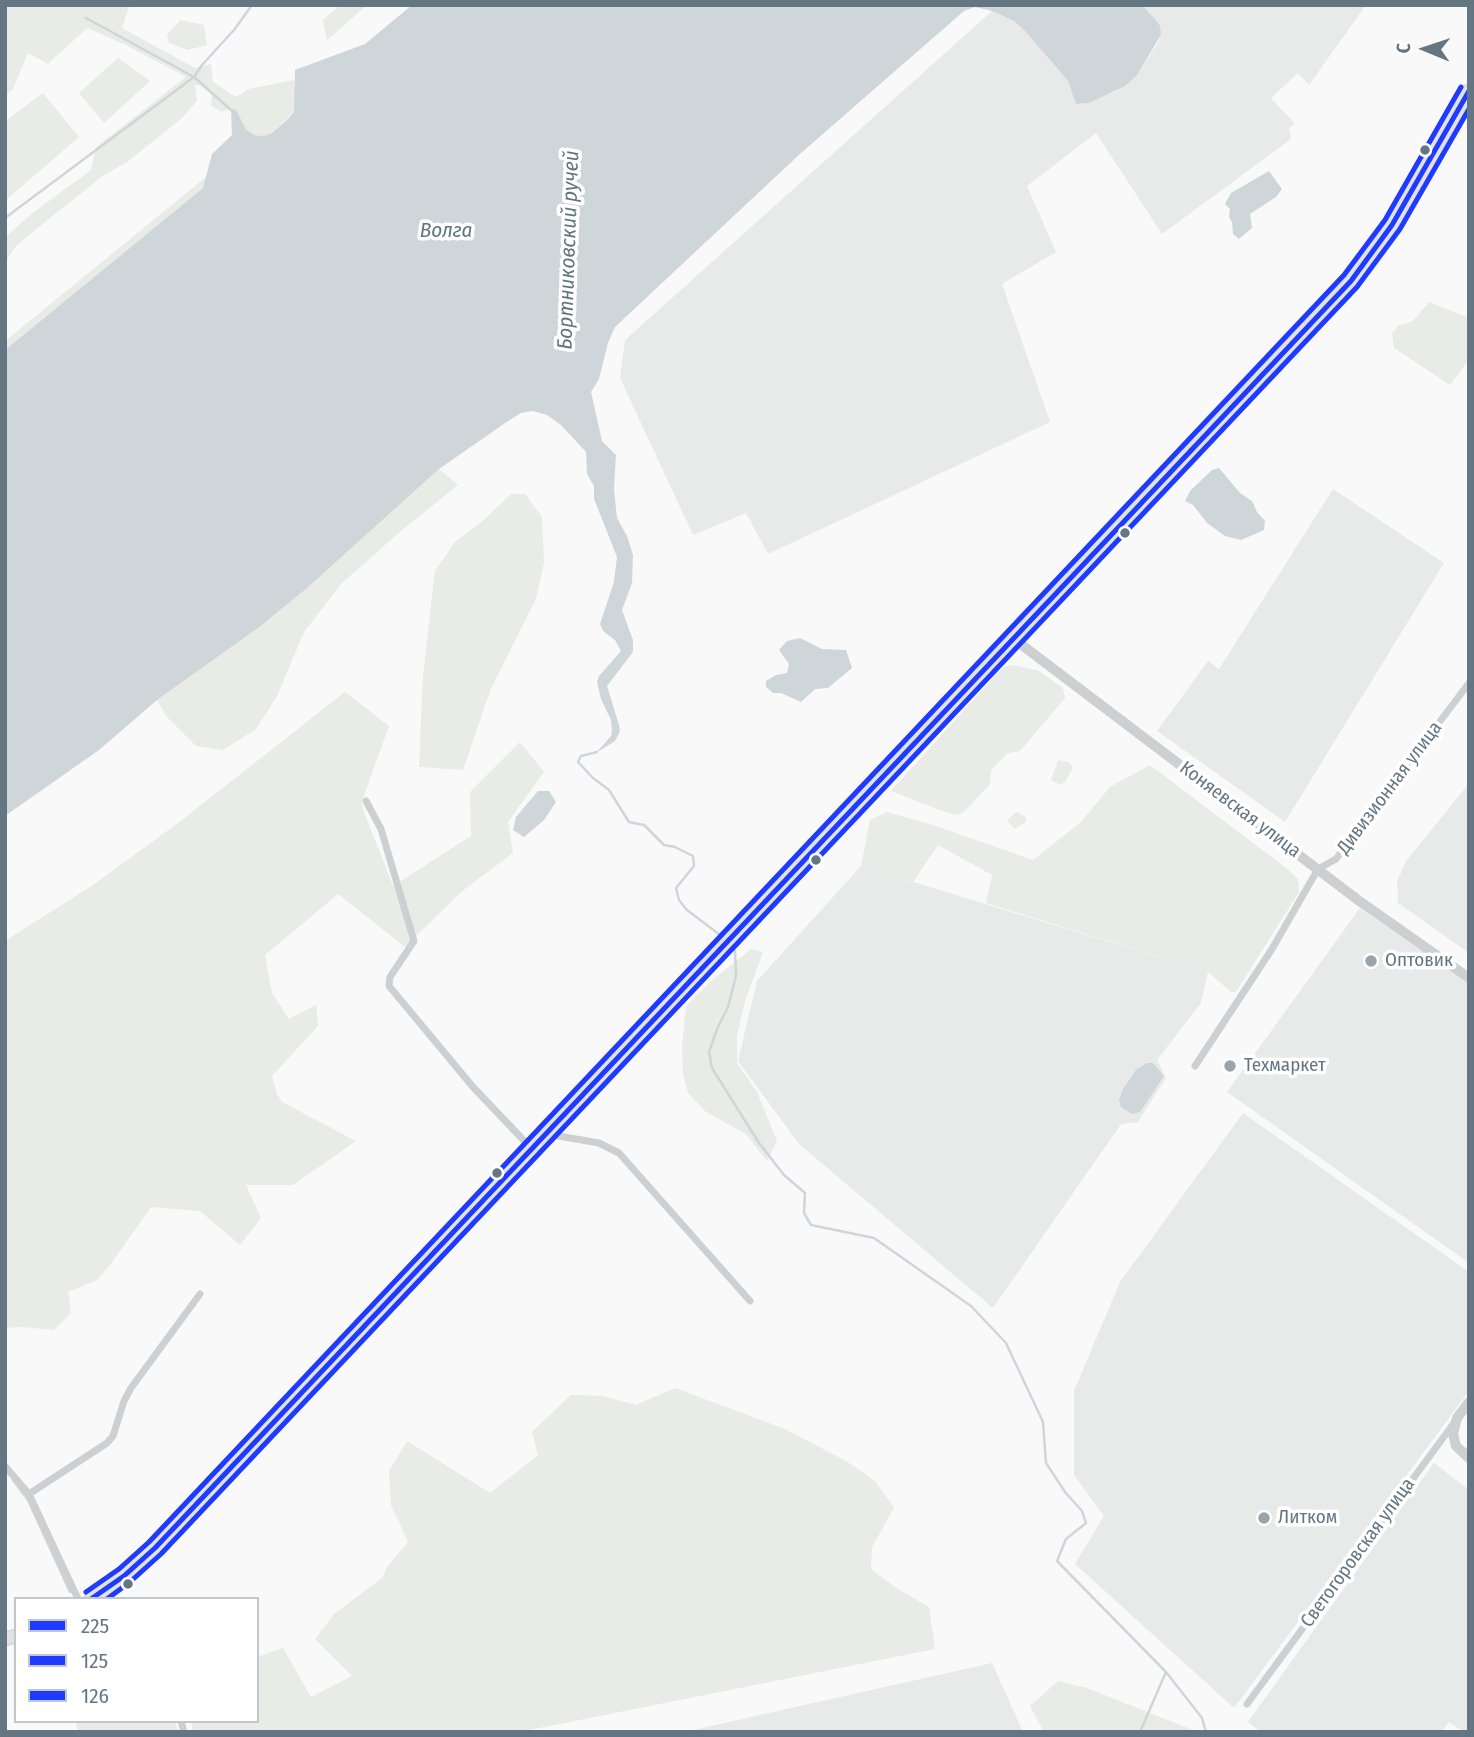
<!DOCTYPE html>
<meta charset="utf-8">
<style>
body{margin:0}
#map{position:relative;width:1474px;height:1737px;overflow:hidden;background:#f9f9f9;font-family:"Fira Sans Condensed",sans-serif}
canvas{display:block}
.frame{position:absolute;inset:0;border:7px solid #657683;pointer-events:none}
.legend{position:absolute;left:14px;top:1597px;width:245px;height:126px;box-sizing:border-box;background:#fff;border:2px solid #c1c8cd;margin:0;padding:9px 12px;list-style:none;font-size:21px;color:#657683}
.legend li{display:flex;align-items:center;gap:14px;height:35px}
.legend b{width:35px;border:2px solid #c1c8cd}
.north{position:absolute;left:1390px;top:14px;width:70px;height:70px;-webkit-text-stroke:5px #fff;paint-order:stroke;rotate:272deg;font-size:19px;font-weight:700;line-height:28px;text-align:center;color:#657683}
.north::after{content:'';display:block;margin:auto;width:24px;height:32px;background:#657683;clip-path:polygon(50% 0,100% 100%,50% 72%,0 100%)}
</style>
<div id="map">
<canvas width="1474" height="1737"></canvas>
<div class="frame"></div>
<ul class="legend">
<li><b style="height:9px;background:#1f3bff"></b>225</li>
<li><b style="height:9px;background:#1f3bff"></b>125</li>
<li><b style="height:9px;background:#1f3bff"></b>126</li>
</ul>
<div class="north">С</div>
</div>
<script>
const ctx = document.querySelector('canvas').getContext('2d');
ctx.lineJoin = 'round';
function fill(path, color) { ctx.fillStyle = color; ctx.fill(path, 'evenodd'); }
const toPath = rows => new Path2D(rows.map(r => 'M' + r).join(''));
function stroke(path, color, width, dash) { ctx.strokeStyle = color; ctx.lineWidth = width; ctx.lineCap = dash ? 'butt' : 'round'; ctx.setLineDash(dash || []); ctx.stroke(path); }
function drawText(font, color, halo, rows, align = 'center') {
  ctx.font = font + ' "Fira Sans Condensed",sans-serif'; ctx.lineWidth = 7; ctx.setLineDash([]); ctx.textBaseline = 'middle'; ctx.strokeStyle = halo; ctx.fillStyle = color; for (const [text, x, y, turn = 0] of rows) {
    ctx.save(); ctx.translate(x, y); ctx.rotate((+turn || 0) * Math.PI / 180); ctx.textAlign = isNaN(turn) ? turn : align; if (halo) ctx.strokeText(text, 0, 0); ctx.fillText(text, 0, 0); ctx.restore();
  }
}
const built = toPath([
 [1142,5,1366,5,1309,85,1298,73,1271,98,1295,124,1289,128,1291,139,1162,234,1096,133,1027,186,1056,252,1002,284,1050,422,768,554,746,513,693,535,620,378,625,340,992,11,1014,21,1025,31,1068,81,1076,104,1082,104,1114,92,1137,75,1158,43,1161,35,1155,19],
 [1333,489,1444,563,1285,822,1157,731,1208,661,1219,669],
 [1467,786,1469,787,1469,953,1398,903,1397,882,1406,861],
 [861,866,1208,972,1201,1003,1157,1060,1166,1078,1138,1122,1121,1124,993,1308,799,1144,738,1061,757,981],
 [1360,908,1469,984,1469,1263,1227,1092],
 [1243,1113,1469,1272,1469,1391,1234,1708,1075,1564,1104,1516,1074,1475,1074,1391,1120,1282],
 [1434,1463,1469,1490,1469,1732,1464,1732,1449,1722,1441,1732,1261,1732,1248,1722],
 [992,1663,1023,1732,684,1732]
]);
const green = toPath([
 [5,5,139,5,129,7,122,28,195,68,211,64,213,82,236,97,248,89,294,80,296,103,294,112,272,133,263,136,254,135,246,129,236,110,231,108,222,112,211,106,212,95,200,85,195,85,197,101,181,119,127,162,104,175,46,221,15,247,5,263,5,237,34,212,91,170,96,147,186,77,124,44,87,28,48,64,28,53,13,89,5,96],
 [340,5,367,5,327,40,323,20],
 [180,20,204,25,207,45,188,50,169,43,167,35],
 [118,58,150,81,104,123,79,93],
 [43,93,79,137,7,199,5,196,5,121],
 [206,177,203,188,5,350,5,341],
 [1429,302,1469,318,1469,359,1450,385,1394,348,1392,333,1398,326,1413,321],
 [439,469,458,485,402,530,342,583,304,632,277,696,256,729,223,750,196,746,167,717,157,700,258,628,306,589],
 [511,494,525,494,542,517,544,563,536,599,490,691,463,770,419,767,423,676,435,571,455,542,484,520],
 [1013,665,1039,671,1063,688,1065,698,1020,751,1008,753,991,770,990,784,965,811,958,815,948,813,891,791,1003,667],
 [345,692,389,726,361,804,393,886,471,836,470,792,520,742,544,772,508,822,513,853,461,892,405,947,338,894,265,955,272,993,289,1019,316,1005,318,1026,272,1076,277,1094,282,1102,356,1141,293,1185,246,1185,261,1218,240,1245,200,1211,151,1207,110,1265,97,1280,68,1292,71,1313,54,1330,22,1327,5,1328,5,941,93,885,178,823],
 [1058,760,1069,762,1073,768,1065,782,1059,785,1051,780],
 [1150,765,1286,868,1298,879,1299,892,1236,992,1231,992,1208,972,986,903,992,875,938,845,913,882,861,866,870,820,887,812,936,826,1033,860,1081,822,1110,787],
 [1017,812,1026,817,1026,822,1014,829,1007,820],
 [751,949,763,952,745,1001,737,1036,737,1063,757,1092,777,1141,767,1161,746,1134,706,1112,688,1093,683,1074,682,1047,686,1006,710,982],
 [675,1388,785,1429,846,1461,874,1480,894,1507,872,1548,871,1569,896,1588,929,1607,935,1649,519,1732,193,1732,191,1721,257,1721,257,1657,283,1648,311,1697,352,1676,315,1639,334,1614,382,1578,387,1567,408,1542,391,1505,389,1471,407,1441,490,1493,538,1455,532,1432,571,1395,602,1396,636,1405],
 [1058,1681,1087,1688,1198,1732,1044,1732,1030,1706],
 [78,1721,175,1721,178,1732,78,1732,76,1724]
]);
const water = toPath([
 [412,5,1142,5,1155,19,1160,26,1161,35,1137,75,1125,86,1089,103,1076,104,1068,81,1025,31,1014,21,992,11,975,7,964,11,801,153,615,327,608,343,599,379,591,392,602,441,616,455,614,489,617,518,627,536,633,555,632,583,622,610,633,640,633,652,607,686,619,725,620,731,615,741,596,753,611,736,612,730,611,720,601,699,597,682,599,676,621,651,615,640,603,631,600,624,614,582,617,557,594,499,594,486,587,474,586,452,561,425,547,415,533,411,521,413,508,421,439,469,306,589,258,628,157,700,99,750,5,816,5,350,203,188,212,154,232,135,231,108,236,110,246,129,254,135,263,136,272,133,288,119,294,112,295,70,365,44],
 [1269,171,1282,189,1276,197,1250,214,1252,228,1239,239,1233,234,1232,222,1229,217,1230,209,1225,204,1231,193],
 [1219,468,1240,493,1252,501,1257,512,1265,521,1264,530,1241,540,1225,536,1207,523,1193,505,1185,501,1190,491,1212,470],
 [800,638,822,649,846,650,852,668,828,688,815,689,801,702,781,693,773,693,766,687,766,681,776,675,787,673,789,664,779,650,787,641],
 [538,791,549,791,556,802,544,820,524,837,513,830,516,817],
 [1147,1063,1153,1063,1164,1076,1140,1112,1132,1114,1121,1107,1119,1100,1123,1089,1136,1070]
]);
const stream = toPath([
 [86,18,194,77,232,111],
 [5,218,194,77,202,65,234,30,252,5],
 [597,752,581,756,578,762,593,778,609,790,629,822,644,825,664,845,675,847,693,856,694,866,676,888,679,900,687,910,724,938],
 [731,946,735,951,736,976,728,1007,717,1029,709,1052,712,1068,759,1143,784,1175,805,1193,804,1213,811,1225,874,1238,971,1306,1006,1343,1043,1422,1046,1463,1065,1492,1082,1511,1086,1523,1066,1539,1057,1561,1166,1672,1202,1718,1206,1732],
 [13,1480,28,1500,70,1592],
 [1140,1732,1166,1672]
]);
const minor = toPath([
 [366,801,381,829,414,941,390,977,389,986,473,1087,532,1149],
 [1195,1066,1272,949,1318,869,1336,859,1469,683],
 [547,1134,599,1143,619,1153,750,1301],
 [5,1466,29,1494,78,1599],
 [29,1494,107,1443,113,1436,124,1401,131,1388,200,1294],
 [1247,1704,1454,1423],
 [181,1721,184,1732]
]);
const tertiary = toPath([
 [1014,639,1358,900,1469,978],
 [1469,1402,1457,1418,1453,1434,1456,1446,1469,1458]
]);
const primary = toPath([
 [91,1599,124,1576,155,1548,1351,281,1392,225,1469,91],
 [5,1639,16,1636]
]);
const bus1 = toPath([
 [91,1599,124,1576,155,1548,1351,281,1392,225,1469,91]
]);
const bus2 = toPath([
 [107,1599,130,1582,161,1554,1357,287,1400,229,1469,109]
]);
const bus3 = toPath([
 [86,1592,119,1569,149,1542,1344,275,1385,220,1461,87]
]);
const markers = [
 [1425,150,6,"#657683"],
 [1125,533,6,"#657683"],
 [816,860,6,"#657683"],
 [1371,961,7,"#99a4ac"],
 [1230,1066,7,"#99a4ac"],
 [497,1173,6,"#657683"],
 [1264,1518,7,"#99a4ac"],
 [128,1584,6,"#657683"]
];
const streetNames = [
 ["Дивизионная улица",1390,788,-53],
 ["Коняевская улица",1240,810,37],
 ["Светогоровская улица",1358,1553,-54]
];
const poiNames = [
 ["Оптовик",1385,961],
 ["Техмаркет",1244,1066],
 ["Литком",1278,1518]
];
const waterNames = [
 ["Волга",446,231],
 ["Бортниковский ручей",569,250,-88]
];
fill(built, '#e8e9e9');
fill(green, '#e8ebe6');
fill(water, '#ced6d9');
stroke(stream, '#ced6d9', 2.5);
stroke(primary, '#d5d6d7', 15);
stroke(minor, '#cecfd0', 7);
stroke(tertiary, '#cecfd0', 10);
stroke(primary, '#e1e2e2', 12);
stroke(bus1, '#1f3bff', 5);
stroke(bus2, '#1f3bff', 5);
stroke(bus3, '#1f3bff', 5);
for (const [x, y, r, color] of markers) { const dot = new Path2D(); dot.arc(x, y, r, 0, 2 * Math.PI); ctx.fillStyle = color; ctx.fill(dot); stroke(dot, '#fff', 2.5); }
drawText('19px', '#657683', '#fff', streetNames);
drawText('19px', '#657683', '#fff', poiNames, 'left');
drawText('italic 21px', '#60757c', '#fff', waterNames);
</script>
